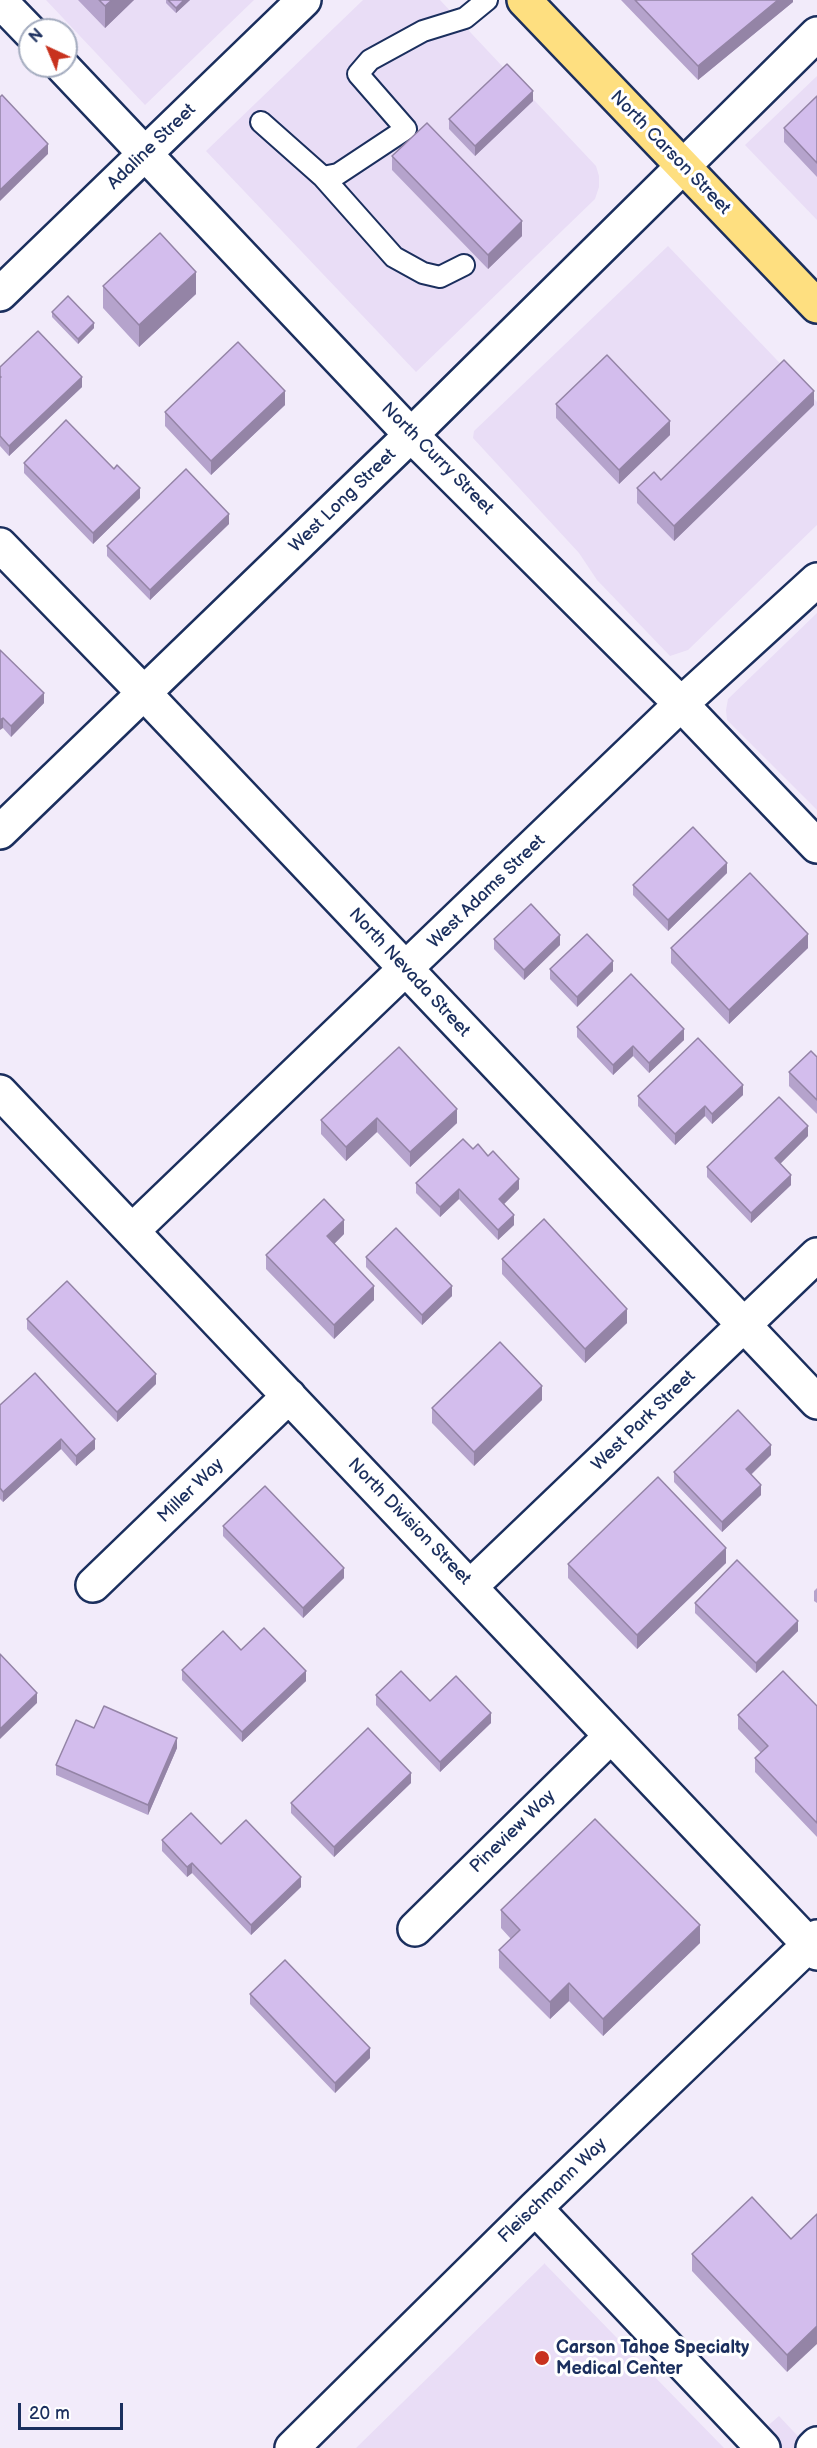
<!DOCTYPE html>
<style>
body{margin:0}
#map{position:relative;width:817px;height:2448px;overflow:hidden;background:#f2ebfa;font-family:"Balsamiq Sans",sans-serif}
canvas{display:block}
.north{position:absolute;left:18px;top:18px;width:60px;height:60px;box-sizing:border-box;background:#fff;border:2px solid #a4acbf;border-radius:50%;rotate:316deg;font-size:16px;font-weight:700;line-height:24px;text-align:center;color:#1b2f5e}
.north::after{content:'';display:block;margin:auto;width:21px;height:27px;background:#c8321e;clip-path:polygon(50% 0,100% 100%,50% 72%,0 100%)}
.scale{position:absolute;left:18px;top:2403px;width:105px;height:27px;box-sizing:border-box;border:3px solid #1b2f5e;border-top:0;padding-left:8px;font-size:18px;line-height:21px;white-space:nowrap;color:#1b2f5e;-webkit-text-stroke:4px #fff;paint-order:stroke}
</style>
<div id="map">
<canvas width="817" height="2448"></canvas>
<div class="north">N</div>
<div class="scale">20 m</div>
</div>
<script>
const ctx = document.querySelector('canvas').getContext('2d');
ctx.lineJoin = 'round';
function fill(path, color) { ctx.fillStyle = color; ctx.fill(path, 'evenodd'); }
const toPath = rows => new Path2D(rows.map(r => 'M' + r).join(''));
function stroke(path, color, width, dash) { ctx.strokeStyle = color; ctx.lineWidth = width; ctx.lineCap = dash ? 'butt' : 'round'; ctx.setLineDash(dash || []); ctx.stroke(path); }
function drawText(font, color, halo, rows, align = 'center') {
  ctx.font = font + ' "Balsamiq Sans",sans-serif'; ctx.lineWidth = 6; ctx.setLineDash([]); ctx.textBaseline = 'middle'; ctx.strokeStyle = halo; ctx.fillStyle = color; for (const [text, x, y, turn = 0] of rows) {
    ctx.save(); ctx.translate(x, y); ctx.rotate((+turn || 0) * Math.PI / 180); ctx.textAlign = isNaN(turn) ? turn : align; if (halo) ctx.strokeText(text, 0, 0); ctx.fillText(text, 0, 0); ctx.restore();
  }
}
const built = toPath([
 [46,0,254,0,145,105],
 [363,0,440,0,596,166,599,176,599,187,595,199,416,372,206,151],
 [817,76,817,220,745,145],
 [668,246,817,402,817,525,688,650,670,656,597,580,579,553,473,438,474,431],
 [817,613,817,810,727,720,726,710,728,699],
 [544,2263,724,2448,356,2448,544,2264],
 [779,2416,809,2448,742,2448]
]);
const lane = toPath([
 [261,122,323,177,338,174,406,129,358,74,370,60,423,31,465,18,487,0],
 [323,177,394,257,423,273,440,277,464,265]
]);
const street = toPath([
 [0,1,30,32],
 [62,66,411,435,681,704,817,846],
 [0,294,304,0],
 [0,545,144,693,817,1402],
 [0,1092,817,1953],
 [132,1231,681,704,817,580],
 [93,1585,289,1396],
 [470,1587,817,1255],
 [415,1929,611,1736],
 [535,2208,763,2448],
 [292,2448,535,2208,817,1937],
 [813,2448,817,2444]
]);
const secondary = toPath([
 [0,832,411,435,817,34]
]);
const primary = toPath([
 [524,0,817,306]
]);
const wall = toPath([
 [78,0,134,0,105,28],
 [166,0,190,0,176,13,166,3],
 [621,0,793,0,793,2,698,80],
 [817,96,817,177,784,142,784,128],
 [533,101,475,156,449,129,449,119],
 [392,156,522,236,488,269,392,170],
 [103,286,196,294,139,347,103,308],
 [52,312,94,328,78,344,52,317],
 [0,367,82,387,9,456,0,446],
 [556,404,670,435,619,484,556,418],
 [285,405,211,475,165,426,165,412],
 [814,405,674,541,637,503,637,488,661,480],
 [24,463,114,469,140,498,93,544,24,473],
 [229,524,150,600,107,556,107,546],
 [0,650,44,703,11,737,3,728],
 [727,873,668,931,633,895,633,885],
 [494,939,560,945,524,980,494,949],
 [671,948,808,948,729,1024,671,963],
 [550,969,613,971,577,1007,550,979],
 [577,1027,684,1040,649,1073,633,1056,613,1075,577,1037],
 [817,1057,817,1114,789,1086,789,1072],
 [743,1095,712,1124,705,1116,675,1145,638,1106,638,1096],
 [457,1109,457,1123,410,1167,377,1132,346,1161,321,1134,321,1120],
 [808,1136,780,1164,791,1185,751,1223,707,1177,707,1167],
 [473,1149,519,1189,504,1204,514,1225,498,1240,459,1199,440,1217,416,1193,416,1183],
 [344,1234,334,1244,374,1300,334,1339,266,1269,266,1255],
 [366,1257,452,1296,422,1325,366,1267],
 [502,1259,627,1323,585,1363,502,1274],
 [27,1319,156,1384,117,1422,27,1329],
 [542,1400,474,1466,432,1423,432,1408],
 [0,1405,95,1449,76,1466,61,1449,3,1502,0,1499],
 [771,1455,751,1475,761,1495,722,1532,674,1482,674,1472],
 [223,1526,344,1578,303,1618,223,1536],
 [726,1563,637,1649,568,1578,568,1564],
 [817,1588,817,1603,814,1601,814,1591],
 [695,1603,798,1631,756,1673,695,1613],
 [241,1650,306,1681,242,1742,182,1680,182,1670],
 [376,1695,430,1701,491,1723,440,1772,376,1705],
 [817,1706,817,1837,755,1772,755,1758,761,1753,738,1729,738,1715],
 [94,1728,177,1748,148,1815,56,1775,56,1765],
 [411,1783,334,1857,291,1813,291,1803],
 [162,1840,221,1844,301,1887,251,1935,192,1873,187,1877,162,1851],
 [501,1910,700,1943,603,2036,569,2001,550,2019,499,1968,499,1950,511,1939,501,1928],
 [250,1994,370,2058,335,2093,250,2004],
 [791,2239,787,2372,692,2271,692,2254]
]);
const shadedWall = toPath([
 [112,0,134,0,105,28,105,6],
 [184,0,190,0,176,13,176,8],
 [778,0,793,0,793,2,698,80,698,66],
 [533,91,533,101,475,156,475,146],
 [48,144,48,154,0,201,0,190],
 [522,221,522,236,488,269,488,255],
 [196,272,196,294,139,347,139,325],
 [94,323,94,328,78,344,78,339],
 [82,377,82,387,9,456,9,446],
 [285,391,285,405,211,475,211,461],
 [814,391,814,405,674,541,674,526],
 [670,421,670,435,619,484,619,470],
 [140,488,140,498,93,544,93,533],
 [229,514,229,524,150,600,150,590],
 [44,693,44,703,11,737,11,726],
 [3,718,3,728,0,730,0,720],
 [727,863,727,873,668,931,668,920],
 [808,934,808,948,729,1024,729,1010],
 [560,935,560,945,524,980,524,970],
 [613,961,613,971,577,1007,577,997],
 [684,1029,684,1040,649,1073,649,1063],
 [633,1046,633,1056,613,1075,613,1065],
 [743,1085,743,1095,712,1124,712,1114],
 [705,1106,705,1116,675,1145,675,1134],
 [457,1109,457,1123,410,1167,410,1152],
 [377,1118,377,1132,346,1161,346,1147],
 [808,1126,808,1136,775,1169,775,1158],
 [791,1175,791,1185,751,1223,751,1213],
 [519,1179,519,1189,499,1209,499,1199],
 [459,1189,459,1199,440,1217,440,1207],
 [514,1215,514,1225,498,1240,498,1230],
 [344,1220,344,1234,327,1251,327,1236],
 [374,1286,374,1300,334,1339,334,1325],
 [452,1286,452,1296,422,1325,422,1315],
 [627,1309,627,1323,585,1363,585,1349],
 [156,1374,156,1384,117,1422,117,1412],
 [542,1386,542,1400,474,1466,474,1452],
 [61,1439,61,1449,3,1502,3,1492],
 [95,1439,95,1449,76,1466,76,1456],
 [771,1445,771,1455,746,1479,746,1469],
 [761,1485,761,1495,722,1532,722,1522],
 [726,1548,726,1563,637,1649,637,1635],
 [344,1568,344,1578,303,1618,303,1608],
 [798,1621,798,1631,756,1673,756,1663],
 [306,1671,306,1681,242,1742,242,1732],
 [37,1693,37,1703,0,1739,0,1729],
 [491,1713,491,1723,440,1772,440,1762],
 [177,1738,177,1748,148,1815,148,1805],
 [411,1773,411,1783,334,1857,334,1847],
 [192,1863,192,1873,187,1877,187,1867],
 [301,1877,301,1887,251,1935,251,1925],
 [700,1925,700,1943,603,2036,603,2019],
 [569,1983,569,2001,550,2019,550,2002],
 [370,2048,370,2058,335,2093,335,2083],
 [817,2326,817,2344,787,2372,787,2355]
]);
const building = toPath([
 [99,0,112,0,105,6,99,0],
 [168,0,184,0,176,8,168,0],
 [635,0,778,0,698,66,635,0],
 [507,64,533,91,475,146,449,119,507,64],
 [2,95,48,144,0,190,0,97,2,95],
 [817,96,817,163,784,128,817,96],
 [427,123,522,221,488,255,392,156,427,123],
 [160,233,196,272,139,325,103,286,160,233],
 [68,296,94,323,78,339,52,312,68,296],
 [38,331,82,377,9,446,0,436,0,378,1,377,0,376,0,367,38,331],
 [238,342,285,391,211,461,165,412,238,342],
 [607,355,670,421,619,470,556,404,607,355],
 [784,360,814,391,674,526,637,488,654,472,661,480,784,360],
 [66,420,114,469,117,465,140,488,93,533,24,463,66,420],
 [186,469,229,514,150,590,107,546,186,469],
 [0,650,44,693,11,726,3,718,0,720,0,650],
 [693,827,727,863,668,920,633,885,693,827],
 [750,873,808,934,729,1010,671,948,750,873],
 [531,904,560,935,524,970,494,939,531,904],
 [587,934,613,961,577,997,550,969,587,934],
 [631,974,684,1029,649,1063,633,1046,613,1065,577,1027,631,974],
 [698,1038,743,1085,712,1114,705,1106,675,1134,638,1096,698,1038],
 [399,1047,457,1109,410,1152,377,1118,346,1147,321,1120,399,1047],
 [811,1051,817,1057,817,1100,789,1072,811,1051],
 [779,1097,808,1126,775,1158,791,1175,751,1213,707,1167,779,1097],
 [463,1139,473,1149,478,1144,488,1156,493,1151,519,1179,499,1199,514,1215,498,1230,459,1189,440,1207,416,1183,463,1139],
 [324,1199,344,1220,327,1236,374,1286,334,1325,266,1255,324,1199],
 [544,1219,627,1309,585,1349,502,1259,544,1219],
 [396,1228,452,1286,422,1315,366,1257,396,1228],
 [67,1281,156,1374,117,1412,27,1319,67,1281],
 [500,1342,542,1386,474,1452,432,1408,500,1342],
 [35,1373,95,1439,76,1456,61,1439,3,1492,0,1488,0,1405,35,1373],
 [738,1410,771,1445,746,1469,761,1485,722,1522,674,1472,738,1410],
 [658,1477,726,1548,637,1635,568,1564,658,1477],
 [265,1486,344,1568,303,1608,223,1526,265,1486],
 [737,1560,798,1621,756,1663,695,1603,737,1560],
 [264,1628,306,1671,242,1732,182,1670,223,1631,241,1650,264,1628],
 [0,1654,37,1693,0,1729,0,1654],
 [401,1671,430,1701,456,1676,491,1713,440,1762,376,1695,401,1671],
 [783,1671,817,1706,817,1823,755,1758,768,1746,738,1715,783,1671],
 [104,1706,177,1738,148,1805,56,1765,76,1720,94,1728,104,1706],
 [368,1728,411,1773,334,1847,291,1803,368,1728],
 [191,1813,221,1844,246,1820,301,1877,251,1925,192,1863,187,1867,162,1840,191,1813],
 [595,1819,700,1925,603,2019,569,1983,550,2002,499,1950,520,1930,501,1910,595,1819],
 [285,1960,370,2048,335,2083,250,1994,285,1960],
 [752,2197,791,2239,817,2214,817,2326,787,2355,692,2254,752,2197]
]);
const markers = [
 [542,2358,8,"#c8321e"]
];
const streetNames = [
 ["Adaline Street",152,147,-44],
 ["North Carson Street",670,153,46],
 ["North Curry Street",437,459,45],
 ["West Long Street",343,501,-44],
 ["West Adams Street",487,892,-44],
 ["North Nevada Street",409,973,47],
 ["West Park Street",644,1421,-44],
 ["Miller Way",191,1491,-44],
 ["North Division Street",409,1522,46],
 ["Pineview Way",513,1832,-44],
 ["Fleischmann Way",553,2191,-44]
];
const poiNames = [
 ["Carson Tahoe Specialty",556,2348],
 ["Medical Center",556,2369]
];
fill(built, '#e9ddf6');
stroke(lane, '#1b2f5e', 24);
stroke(street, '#1b2f5e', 38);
stroke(secondary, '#1b2f5e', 38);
stroke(primary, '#1b2f5e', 38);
stroke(lane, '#fff', 20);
stroke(street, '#fff', 33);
stroke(secondary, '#fff', 33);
stroke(primary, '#fedf80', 33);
fill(wall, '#b5a3cc');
fill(shadedWall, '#9484a6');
fill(building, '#d3bded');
stroke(building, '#9484a6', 1.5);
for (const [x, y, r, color] of markers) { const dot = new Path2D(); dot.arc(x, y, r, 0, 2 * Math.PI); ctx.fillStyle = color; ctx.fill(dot); stroke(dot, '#fff', 2); }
drawText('18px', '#1b2f5e', '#fff', streetNames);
drawText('bold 18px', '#1b2f5e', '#fff', poiNames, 'left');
</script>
